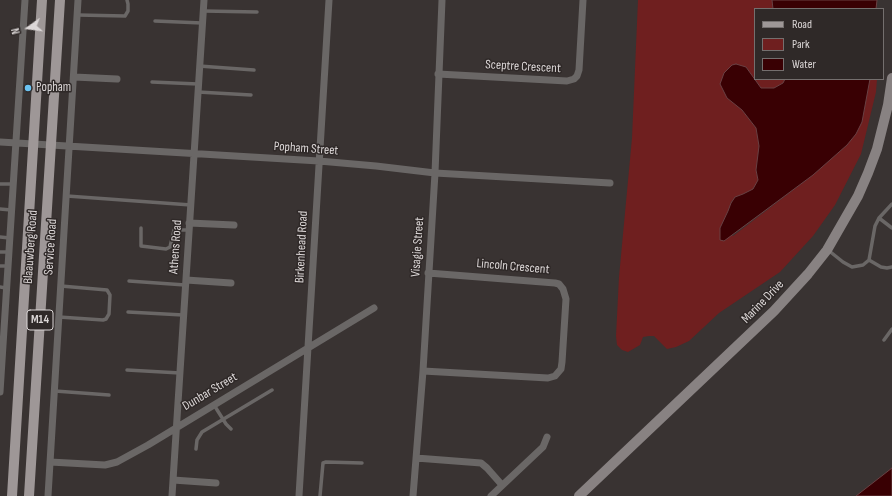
<!DOCTYPE html>
<style>
body{margin:0}
#map{position:relative;width:892px;height:496px;overflow:hidden;background:#393332;font-family:"Sofia Sans Condensed",sans-serif}
canvas{display:block}
.legend{position:absolute;left:754px;top:8px;width:130px;height:72px;box-sizing:border-box;background:#2f2928;border:1px solid #746f6e;margin:0;padding:5px 7px;list-style:none;font-size:12px;color:#dcd7d7}
.legend li{display:flex;align-items:center;gap:8px;height:20px}
.legend b{width:20px;border:1px solid #746f6e}
.north{position:absolute;left:8px;top:8px;width:40px;height:40px;-webkit-text-stroke:3px #2f2928;paint-order:stroke;rotate:256deg;font-size:11px;font-weight:700;line-height:16px;text-align:center;color:#dcd7d7}
.north::after{content:'';display:block;margin:auto;width:14px;height:18px;background:#dcd7d7;clip-path:polygon(50% 0,100% 100%,50% 72%,0 100%)}
</style>
<div id="map">
<canvas width="892" height="496"></canvas>
<ul class="legend">
<li><b style="height:5px;background:#9e9797"></b>Road</li>
<li><b style="height:11px;background:#6f1f1f"></b>Park</li>
<li><b style="height:11px;background:#390003"></b>Water</li>
</ul>
<div class="north">N</div>
</div>
<script>
const ctx = document.querySelector('canvas').getContext('2d');
ctx.lineJoin = 'round';
function fill(path, color) { ctx.fillStyle = color; ctx.fill(path, 'evenodd'); }
const toPath = rows => new Path2D(rows.map(r => 'M' + r).join(''));
function stroke(path, color, width, dash) { ctx.strokeStyle = color; ctx.lineWidth = width; ctx.lineCap = dash ? 'butt' : 'round'; ctx.setLineDash(dash || []); ctx.stroke(path); }
function drawText(font, color, halo, rows, align = 'center') {
  ctx.font = font + ' "Sofia Sans Condensed",sans-serif'; ctx.lineWidth = 3; ctx.setLineDash([]); ctx.textBaseline = 'middle'; ctx.strokeStyle = halo; ctx.fillStyle = color; for (const [text, x, y, turn = 0] of rows) {
    ctx.save(); ctx.translate(x, y); ctx.rotate((+turn || 0) * Math.PI / 180); ctx.textAlign = isNaN(turn) ? turn : align; if (halo) ctx.strokeText(text, 0, 0); ctx.fillText(text, 0, 0); ctx.restore();
  }
}
const green = toPath([
 [638,0,772,0,773,9,755,9,755,79,785,79,783,83,774,88,761,88,746,67,737,105,742,110,756,128,759,146,756,170,758,180,753,189,743,194,735,197,731,202,728,211,720,228,733,236,813,175,847,145,862,122,870,79,877,79,876,92,861,154,835,205,813,236,780,272,719,313,689,341,676,347,667,349,654,336,649,336,643,337,640,345,628,352,622,350,617,345,616,336,619,277,632,138]
]);
const water = toPath([
 [772,0,877,0,876,9,773,9,772,0],
 [736,64,746,67,761,88,774,88,783,83,785,79,870,79,862,122,856,134,847,145,813,175,724,241,720,240,720,228,728,211,731,203,735,197,743,194,753,189,758,180,756,170,759,146,756,128,742,110,727,98,720,84,724,73,732,65,736,64],
 [892,468,892,496,856,496,892,468]
]);
const lane = toPath([
 [204,11,257,12],
 [78,15,125,16,128,11,128,4,127,0],
 [155,21,202,23],
 [199,66,254,70],
 [152,82,198,84],
 [198,92,251,95],
 [0,184,13,184],
 [67,196,191,205],
 [0,209,11,210],
 [879,218,892,204],
 [141,228,141,246,166,249,170,247,174,230,189,230],
 [0,237,10,238],
 [828,250,843,262,852,267,863,265,869,260,875,226,879,218,892,228],
 [0,252,9,252],
 [869,260,881,267,887,268,892,267],
 [0,266,8,266],
 [129,281,185,285],
 [0,287,6,288],
 [128,312,183,315],
 [59,317,103,320,106,319,109,314,110,295,107,290,61,286],
 [884,340,892,329],
 [127,370,180,373],
 [55,391,109,395],
 [214,405,226,424,231,429],
 [196,449,197,440,202,432,272,390],
 [320,496,323,463,326,462,362,463]
]);
const street = toPath([
 [438,74,567,81,574,79,577,76,579,70,583,0],
 [74,77,117,79],
 [0,142,319,161,376,166,435,173,610,183],
 [189,223,234,225],
 [186,280,231,283],
 [423,371,548,378,555,376,561,369,562,362,566,299,563,289,559,284,555,283,428,273],
 [0,392,25,0],
 [416,458,481,463,487,468,502,485],
 [50,462,105,465,117,462,148,445,374,308],
 [173,480,216,483],
 [48,496,78,0],
 [172,496,204,0],
 [299,496,329,0],
 [413,496,423,371,435,173,442,0],
 [491,496,543,447,547,437]
]);
const secondary = toPath([
 [579,496,774,311,808,274,827,250,858,196,868,173,877,149,888,105,892,78]
]);
const primary = toPath([
 [12,496,42,0],
 [29,496,60,0]
]);
const markers = [
 [28,88,4,"#6bc3f2"]
];
const shields = [
 [40,320,26]
];
const shieldNames = [
 ["M14",40,320]
];
const streetNames = [
 ["Sceptre Crescent",523,67,3],
 ["Popham Street",306,149,4],
 ["Blaauwberg Road",31,247,-86],
 ["Service Road",51,247,-86],
 ["Athens Road",176,247,-86],
 ["Birkenhead Road",302,247,-87],
 ["Visagie Street",418,247,-86],
 ["Lincoln Crescent",513,267,5],
 ["Marine Drive",763,302,-46],
 ["Dunbar Street",210,392,-31]
];
const poiNames = [
 ["Popham",36,88]
];
fill(green, '#6f1f1f');
fill(water, '#390003');
stroke(water, '#6a4043', 1);
stroke(lane, '#6a6766', 3.5);
stroke(street, '#6a6766', 7);
stroke(secondary, '#888282', 10);
stroke(primary, '#9e9797', 10);
for (const [x, y, r, color] of markers) { const dot = new Path2D(); dot.arc(x, y, r, 0, 2 * Math.PI); ctx.fillStyle = color; ctx.fill(dot); stroke(dot, '#2f2928', 1.5); }
for (const [x, y, w] of shields) { const box = new Path2D(); box.roundRect(x - w / 2, y - 10, w, 20, 3); ctx.fillStyle = '#2f2928'; ctx.fill(box); stroke(box, '#dcd7d7', 1); }
drawText('bold 12px', '#dcd7d7', null, shieldNames);
drawText('13px', '#dcd7d7', '#2f2928', streetNames);
drawText('13px', '#dcd7d7', '#2f2928', poiNames, 'left');
</script>
